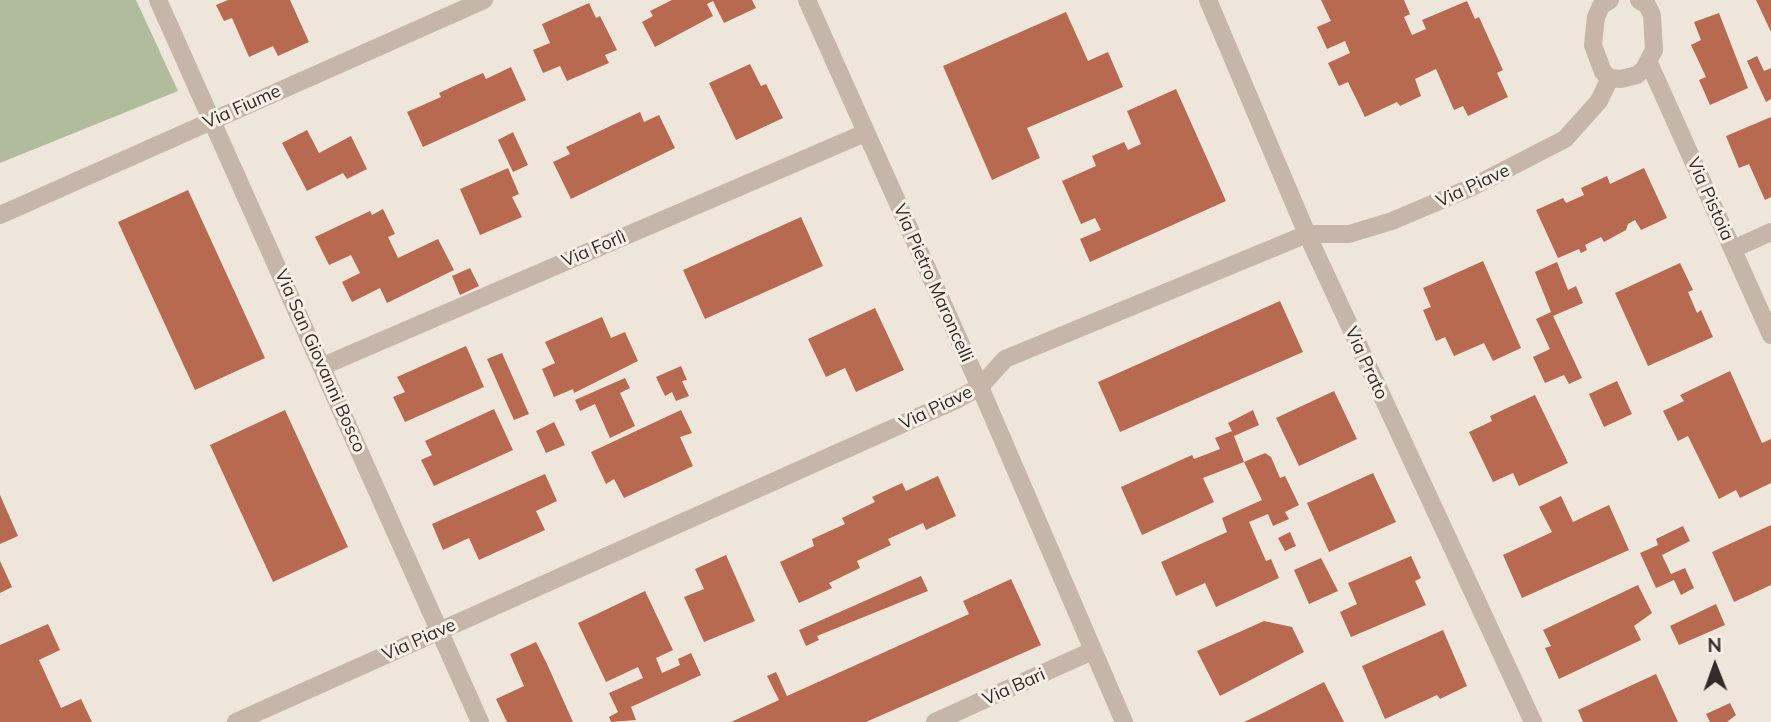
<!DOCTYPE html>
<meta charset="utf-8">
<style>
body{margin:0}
#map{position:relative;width:1771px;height:722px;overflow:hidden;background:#efe6db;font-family:Mulish,sans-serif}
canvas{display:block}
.north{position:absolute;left:1680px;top:631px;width:70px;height:70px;-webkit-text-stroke:5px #f7f0e7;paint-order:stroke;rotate:359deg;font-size:19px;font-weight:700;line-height:28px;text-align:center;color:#332b28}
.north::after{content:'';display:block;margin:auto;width:24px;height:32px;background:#332b28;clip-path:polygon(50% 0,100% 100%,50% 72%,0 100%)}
</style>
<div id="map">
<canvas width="1771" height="722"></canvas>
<div class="north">N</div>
</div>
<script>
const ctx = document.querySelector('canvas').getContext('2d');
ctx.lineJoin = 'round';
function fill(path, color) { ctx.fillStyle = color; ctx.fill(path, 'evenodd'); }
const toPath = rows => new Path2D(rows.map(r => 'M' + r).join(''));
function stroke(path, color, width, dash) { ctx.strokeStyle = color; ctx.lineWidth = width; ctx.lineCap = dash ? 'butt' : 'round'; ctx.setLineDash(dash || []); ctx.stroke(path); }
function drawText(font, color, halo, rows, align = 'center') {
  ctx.font = font + ' Mulish,sans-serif'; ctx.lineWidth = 6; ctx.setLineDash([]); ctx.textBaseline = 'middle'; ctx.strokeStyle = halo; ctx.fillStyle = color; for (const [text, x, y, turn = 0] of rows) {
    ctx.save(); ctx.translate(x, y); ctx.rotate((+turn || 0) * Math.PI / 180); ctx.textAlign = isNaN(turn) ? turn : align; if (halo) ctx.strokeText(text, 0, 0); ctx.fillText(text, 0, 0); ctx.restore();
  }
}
const green = toPath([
 [0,0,136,0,178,91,0,163]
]);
const building = toPath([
 [228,0,290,0,309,42,278,56,273,46,249,57,232,18,224,21,216,5],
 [672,0,752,0,756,8,724,23,713,1,707,4,713,16,655,47,642,22,653,16,650,11],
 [1321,0,1404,0,1410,14,1404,17,1412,35,1426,29,1422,20,1467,1,1475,19,1479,17,1503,70,1497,73,1508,97,1468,116,1463,106,1454,110,1436,69,1415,79,1421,96,1400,106,1397,102,1365,117,1348,82,1339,86,1328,63,1350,53,1345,41,1327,49,1317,27,1331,21],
 [1756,0,1771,0,1771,32],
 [589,3,596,18,600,16,617,50,605,55,609,63,567,81,560,66,543,73,533,50,550,43,542,24],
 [1066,12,1088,61,1108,52,1123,87,1027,128,1040,158,992,180,943,66],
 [1719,13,1748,88,1710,105,1699,80,1706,77,1691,45,1701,40,1694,22],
 [1757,56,1764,71,1771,68,1771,99,1766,102,1747,61],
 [750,64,761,86,766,84,783,118,736,140,709,83],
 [511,67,526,100,423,147,407,112,441,97,439,93,456,85,483,73,486,79],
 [1176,89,1226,201,1090,262,1080,239,1101,230,1095,218,1081,224,1062,181,1096,166,1092,156,1124,142,1128,150,1141,144,1127,111],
 [640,112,644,122,659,115,675,148,571,199,553,162,570,154,566,147],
 [1771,117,1771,197,1765,200,1749,164,1739,168,1726,136],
 [307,130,319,153,351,136,367,169,347,179,343,173,307,191,282,143],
 [513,132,528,165,513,172,498,140],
 [508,168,519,194,512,197,522,217,480,235,460,189],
 [1644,168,1667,218,1641,230,1635,220,1628,224,1626,230,1604,242,1601,237,1585,245,1587,250,1581,253,1579,249,1558,258,1536,210,1563,198,1566,203,1584,195,1581,188,1607,176,1610,184],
 [188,190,265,358,195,390,118,222],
 [383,209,395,234,388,237,398,258,438,239,454,270,387,303,380,288,352,302,342,282,360,273,351,255,329,265,315,237,370,211,372,215],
 [801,217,823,266,705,319,683,270],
 [1483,261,1521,348,1493,361,1484,343,1454,356,1445,337,1436,341,1423,310,1431,307,1423,288],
 [1557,262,1568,290,1576,286,1583,303,1553,316,1582,378,1569,384,1564,375,1545,383,1533,357,1550,349,1536,319,1551,312,1535,272],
 [1680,263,1693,290,1688,292,1697,313,1701,310,1713,337,1648,366,1615,293],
 [470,268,479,286,460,295,452,276],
 [1280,301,1303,352,1120,432,1098,382],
 [875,308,904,370,856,392,845,368,826,377,808,339],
 [602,317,611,338,625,332,638,361,574,393,573,389,554,397,542,369,555,363,545,342],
 [466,346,484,387,405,422,393,397,405,392,397,377],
 [502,353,529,414,514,420,487,359],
 [681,366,687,380,682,381,689,396,676,401,672,392,665,396,656,377],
 [1730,371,1762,443,1771,439,1771,483,1740,498,1736,490,1719,499,1688,436,1678,441,1663,411,1684,401,1680,395],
 [625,378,630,388,620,393,635,426,610,438,595,404,580,411,575,400],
 [1617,381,1632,414,1604,427,1589,394],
 [1334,391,1357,439,1299,466,1276,418],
 [1535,395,1568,463,1519,486,1513,473,1493,482,1469,432,1492,421,1490,416],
 [494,409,513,450,434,486,421,460,432,455,425,441],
 [285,410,348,547,273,582,210,445],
 [681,410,692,433,680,437,693,466,624,498,614,479,606,484,591,452],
 [1253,410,1259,425,1234,436,1244,462,1203,478,1214,502,1142,535,1121,487,1192,455,1194,459,1220,449,1215,438,1232,431,1228,423],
 [554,422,565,445,546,453,536,431],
 [1265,453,1271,457,1280,478,1285,476,1299,505,1285,512,1289,519,1273,526,1268,514,1249,522,1266,561,1271,559,1279,578,1216,607,1205,583,1176,596,1161,562,1227,532,1222,518,1262,500,1244,462],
 [1373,473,1396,522,1329,552,1307,503],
 [545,474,557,501,536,511,545,530,479,560,469,538,443,550,432,524],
 [938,476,956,516,926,530,923,523,888,539,891,545,857,561,860,568,829,583,832,588,799,603,780,562,814,546,812,539,845,524,842,518,875,502,872,497,902,483,906,491],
 [0,495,18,536,0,544],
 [1561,496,1573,522,1609,505,1629,550,1522,598,1503,555,1552,532,1539,507],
 [1771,525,1771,585,1734,602,1712,552],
 [1683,526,1690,541,1662,555,1671,574,1685,568,1694,588,1681,595,1674,580,1656,588,1640,553,1658,545,1656,539],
 [1290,532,1296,546,1285,551,1278,538],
 [726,555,755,621,704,642,684,597,704,589,695,569],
 [1411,556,1421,578,1415,581,1426,605,1351,637,1340,612,1357,604,1348,583],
 [1321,558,1338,591,1309,604,1294,570],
 [0,561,12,587,0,593],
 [921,576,928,591,817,636,819,640,806,646,799,630],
 [1011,579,1041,645,866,722,731,722,779,700,767,676,776,672,787,696,969,614,963,601],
 [1638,585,1652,613,1634,626,1641,640,1559,679,1545,648,1551,646,1543,630],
 [645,591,673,650,656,658,662,673,680,665,678,659,691,653,701,675,631,707,636,720,611,722,609,717,618,712,609,693,643,678,638,667,606,682,578,623],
 [1716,604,1725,625,1679,645,1670,626],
 [1264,621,1292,627,1304,652,1220,696,1197,651],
 [48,624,60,650,39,660,61,708,81,699,92,722,0,722,0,645],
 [1443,630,1467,686,1440,699,1437,695,1385,719,1362,666],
 [536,642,547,664,573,722,507,722,505,718,496,699,524,686,510,654],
 [1656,674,1678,722,1583,722,1578,710],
 [1324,682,1344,722,1244,722,1265,712],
 [1730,703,1736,715,1727,722,1710,722,1706,714]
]);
const minor = toPath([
 [158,0,480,722],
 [807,0,980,387,1124,722],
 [1208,0,1307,234,1533,722],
 [1610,0,1601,6,1596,17,1593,45,1603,72,1610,78,1621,79,1637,75,1644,69,1654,50,1652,15,1647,5,1639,0],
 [1649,63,1771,335],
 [0,215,484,0],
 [1733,249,1771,232],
 [323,366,865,133],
 [236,722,956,400,980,387,1005,359,1307,234,1349,234,1392,221,1470,188,1565,139,1599,101,1610,78],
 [935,722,1092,651]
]);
const streetNames = [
 ["Via Fiume",242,107,-24],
 ["Via Piave",1473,186,-25],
 ["Via Pistoia",1710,199,66],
 ["Via Forlì",594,249,-23],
 ["Via Pietro Maroncelli",933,283,66],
 ["Via San Giovanni Bosco",320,361,66],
 ["Via Prato",1366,363,65],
 ["Via Piave",936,408,-26],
 ["Via Piave",419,640,-24],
 ["Via Bari",1014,687,-24]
];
fill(green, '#b1bc9d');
fill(building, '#b86a50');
stroke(minor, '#c5b6a9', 18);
drawText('18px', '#332b28', '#f7f0e7', streetNames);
</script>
